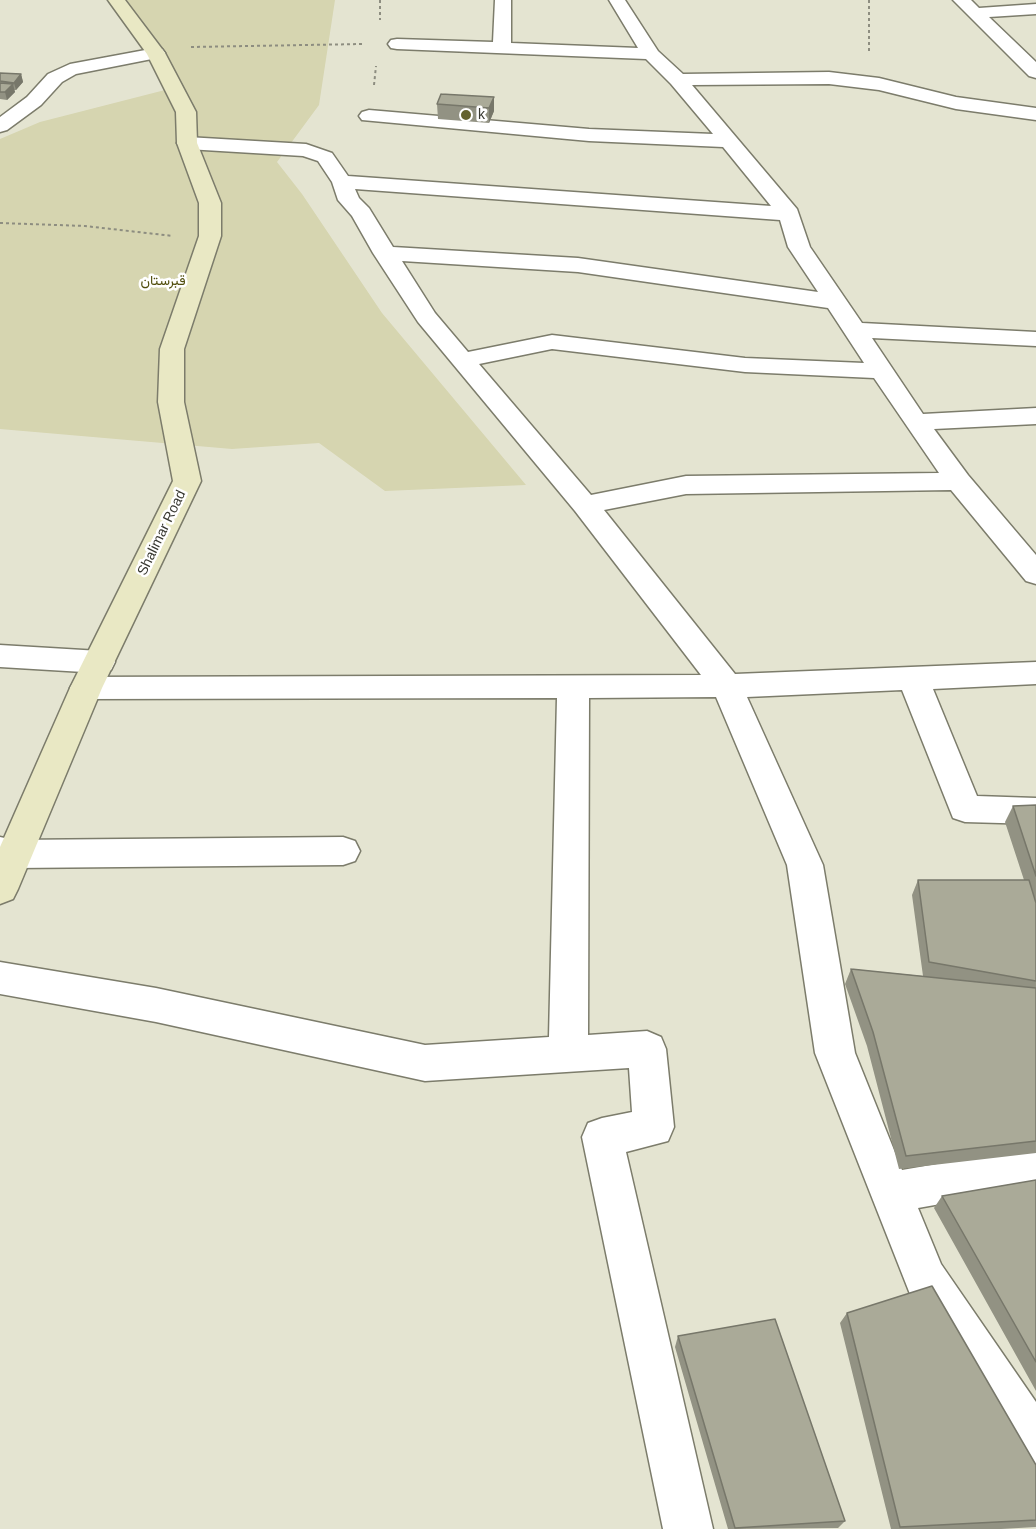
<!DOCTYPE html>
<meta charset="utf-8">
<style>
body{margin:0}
canvas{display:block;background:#e4e4d1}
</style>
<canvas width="1036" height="1529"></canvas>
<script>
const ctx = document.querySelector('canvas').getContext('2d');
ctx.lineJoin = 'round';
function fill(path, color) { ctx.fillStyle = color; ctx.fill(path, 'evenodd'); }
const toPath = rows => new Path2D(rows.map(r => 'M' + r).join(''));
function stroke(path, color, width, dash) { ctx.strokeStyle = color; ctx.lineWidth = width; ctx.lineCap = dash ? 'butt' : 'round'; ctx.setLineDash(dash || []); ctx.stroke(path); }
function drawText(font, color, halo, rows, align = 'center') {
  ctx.font = font + ' Helvetica,Vazirmatn,sans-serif'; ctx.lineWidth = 5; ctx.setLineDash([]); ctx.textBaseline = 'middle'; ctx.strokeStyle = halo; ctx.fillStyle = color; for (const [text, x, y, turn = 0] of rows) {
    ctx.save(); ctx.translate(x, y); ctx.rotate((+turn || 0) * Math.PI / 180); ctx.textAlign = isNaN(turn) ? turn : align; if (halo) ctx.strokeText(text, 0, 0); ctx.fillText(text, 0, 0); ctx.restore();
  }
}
const green = toPath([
 [114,0,335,0,319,105,277,162,302,194,382,313,526,485,385,491,319,443,232,449,0,429,0,139,40,122,165,90,125,14]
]);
const path = toPath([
 [380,0,380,20],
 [869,0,869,52],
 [191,47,363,44],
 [374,85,376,66],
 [0,223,85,226,173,236]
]);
const street = toPath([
 [495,0,511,0,511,43,638,48,609,0,625,0,658,51,683,74,829,72,879,78,956,97,1036,108,1036,120,956,109,879,90,829,84,692,85,797,209,810,247,862,323,1036,332,1036,346,872,338,923,414,1036,408,1036,424,934,429,968,475,1036,555,1036,584,1026,581,951,490,686,494,604,510,735,674,1036,662,1036,684,933,689,977,796,1036,798,1036,824,965,822,953,818,902,690,747,697,823,865,855,1053,902,1170,1036,1147,1036,1187,918,1208,941,1264,1036,1402,1036,1467,1019,1460,910,1294,815,1053,787,865,716,697,589,698,588,1035,647,1031,661,1037,666,1049,674,1127,668,1141,626,1152,713,1529,663,1529,582,1137,588,1123,602,1118,632,1112,629,1068,425,1081,156,1022,0,994,0,962,156,988,425,1045,549,1037,557,698,86,699,75,696,70,688,75,680,86,677,701,675,575,511,418,322,373,253,352,216,338,200,332,182,318,161,303,156,187,149,180,147,177,143,180,139,187,137,306,144,332,153,348,176,771,206,723,147,589,141,362,120,359,116,362,112,369,110,589,129,713,134,671,84,646,59,397,49,391,48,388,44,391,40,397,39,493,42,495,0],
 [355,189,780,220,788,247,818,292,578,258,393,247,369,208,359,198,355,189],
 [402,261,578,272,828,308,864,363,745,358,552,335,468,352,435,313,402,261],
 [552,349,745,372,874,378,939,473,686,476,591,495,479,364,552,349],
 [953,0,971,0,979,8,1036,4,1036,14,989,17,1036,62,1036,78,1029,76,953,0],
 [156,48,162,49,165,53,162,57,76,74,62,82,41,105,7,130,0,132,0,117,27,97,48,74,70,64,156,48],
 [0,645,100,651,111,654,115,662,111,670,100,673,0,667,0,645],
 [0,837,14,840,343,837,355,841,360,851,355,861,343,865,14,868,0,865,0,837]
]);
const secondary = toPath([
 [108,0,125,0,165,53,196,112,197,143,221,203,221,236,184,349,184,402,201,481,102,688,18,889,13,899,0,904,0,847,70,688,173,481,158,402,160,349,199,236,199,203,177,143,176,112,147,54,108,0]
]);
const wall = toPath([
 [0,73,21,74,23,82,16,90,14,90,15,92,7,100,0,99],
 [494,97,494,111,489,123,438,119,437,104],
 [1036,805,1036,1153,899,1169,867,1046,845,984,851,969,923,976,912,895,918,880,1024,880,1005,822,1013,806],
 [1036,1180,1036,1391,934,1208,942,1196],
 [847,1313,1036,1465,1036,1527,1001,1529,891,1529,840,1323],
 [678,1336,845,1521,838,1528,728,1529,675,1347]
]);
const shadedWall = toPath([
 [21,74,23,82,16,90,14,83],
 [13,84,15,92,7,100,5,92],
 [494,97,494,111,489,123,489,108]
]);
const building = toPath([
 [0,73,21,74,14,83,0,81,0,73],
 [0,83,13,84,5,92,0,92,0,83],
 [441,94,494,97,489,108,437,104,441,94],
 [1036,805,1036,876,1013,806,1036,805],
 [918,880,1029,880,1036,903,1036,981,929,962,918,880],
 [851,969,1036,988,1036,1141,906,1156,873,1032,851,969],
 [1036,1180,1036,1362,942,1196,1036,1180],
 [932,1286,1036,1465,1036,1520,900,1527,847,1313,932,1286],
 [775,1319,845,1521,735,1528,678,1336,775,1319]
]);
const markers = [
 [466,115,6,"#64622f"]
];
const farPoinames = [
 ["k",478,115]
];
const farParknames = [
 ["قبرستان",163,281]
];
const farStreetnames = [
 ["Shalimar Road",162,533,-64]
];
fill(green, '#d6d5b0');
stroke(street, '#7c7c6b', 3);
stroke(secondary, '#7c7c6b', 3);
stroke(path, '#8d8d80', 2, [3, 3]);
fill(street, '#fff');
fill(secondary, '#e9e8c4');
fill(wall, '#929283');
fill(shadedWall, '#77776a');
fill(building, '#aaaa98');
stroke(building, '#77776a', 1.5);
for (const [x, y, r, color] of markers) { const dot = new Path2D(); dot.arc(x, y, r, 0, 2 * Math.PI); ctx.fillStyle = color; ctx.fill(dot); stroke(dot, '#fff', 2); }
drawText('14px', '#373730', '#fff', farPoinames, 'left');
drawText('14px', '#514e0d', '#fff', farParknames);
drawText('14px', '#373730', '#fff', farStreetnames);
</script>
